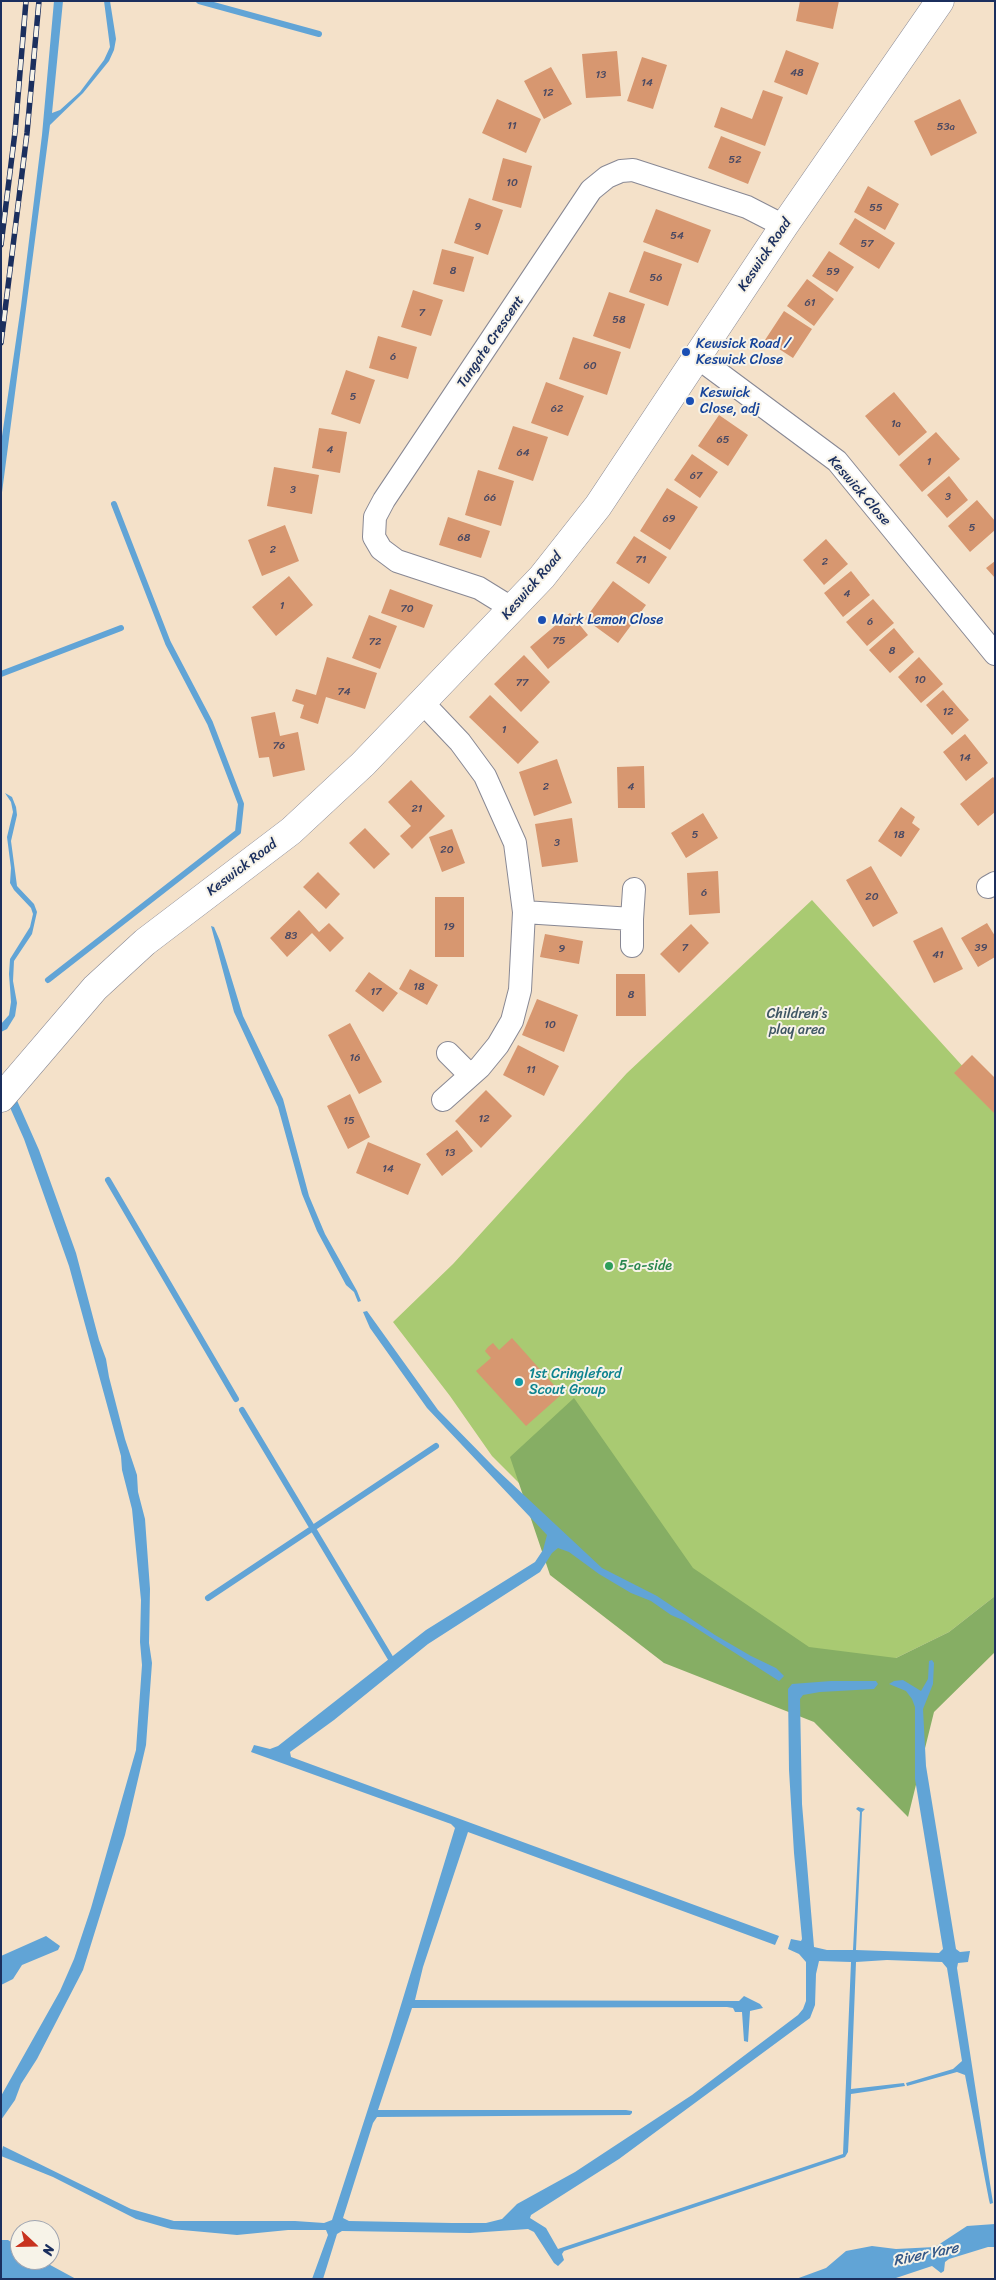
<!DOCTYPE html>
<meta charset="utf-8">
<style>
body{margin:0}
#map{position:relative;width:996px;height:2280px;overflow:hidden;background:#f4e1c9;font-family:Sriracha,sans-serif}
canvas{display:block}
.frame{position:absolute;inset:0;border:2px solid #1b2f5e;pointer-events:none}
.north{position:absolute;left:10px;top:2220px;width:50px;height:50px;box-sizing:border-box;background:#f7f3e8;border:1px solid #9fa5b1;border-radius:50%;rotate:111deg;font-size:14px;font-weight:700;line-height:20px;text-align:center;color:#1b2f5e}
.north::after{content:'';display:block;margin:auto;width:18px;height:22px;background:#c8321e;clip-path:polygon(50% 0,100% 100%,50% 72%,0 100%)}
</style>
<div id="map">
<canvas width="996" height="2280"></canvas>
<div class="frame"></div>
<div class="north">N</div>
</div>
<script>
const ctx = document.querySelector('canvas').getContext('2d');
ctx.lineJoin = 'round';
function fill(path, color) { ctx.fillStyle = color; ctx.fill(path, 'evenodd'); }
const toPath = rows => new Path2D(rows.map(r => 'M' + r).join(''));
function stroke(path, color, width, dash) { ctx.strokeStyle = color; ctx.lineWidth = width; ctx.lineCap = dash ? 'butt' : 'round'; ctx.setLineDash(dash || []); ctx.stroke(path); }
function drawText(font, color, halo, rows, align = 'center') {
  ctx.font = font + ' Sriracha,sans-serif'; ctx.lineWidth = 4; ctx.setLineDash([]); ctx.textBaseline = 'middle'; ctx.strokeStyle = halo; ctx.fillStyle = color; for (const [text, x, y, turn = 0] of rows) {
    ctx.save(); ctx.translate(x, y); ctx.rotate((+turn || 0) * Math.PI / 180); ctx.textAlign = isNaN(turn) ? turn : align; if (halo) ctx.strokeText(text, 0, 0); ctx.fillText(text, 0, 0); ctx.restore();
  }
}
const green = toPath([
 [812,900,995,1102,995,1596,949,1632,896,1658,807,1675,605,1569,492,1456,450,1396,393,1322,453,1264,627,1073]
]);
const forest = toPath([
 [574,1398,693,1568,809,1647,896,1658,949,1632,995,1596,995,1652,934,1712,908,1817,814,1722,664,1663,550,1575,510,1457]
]);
const water = toPath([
 [54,1,63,1,52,113,60,110,80,92,104,60,110,47,104,1,110,1,116,39,114,50,109,61,83,93,50,125,1,500,1,443,21,306,42,135],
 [5,793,12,797,16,807,17,815,11,841,17,886,34,904,37,912,32,934,14,961,13,981,17,1003,15,1016,7,1029,1,1032,1,1024,9,1015,11,1002,9,974,10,959,30,927,33,914,31,908,14,890,10,883,11,868,7,837,13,812,11,802],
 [211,926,214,927,220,941,243,1016,283,1099,309,1196,325,1234,357,1291,361,1301,358,1302,354,1292,346,1285,317,1231,302,1194,278,1107,234,1012],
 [15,1096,39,1150,76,1253,99,1340,106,1359,109,1377,125,1439,137,1475,138,1492,145,1519,150,1589,149,1643,152,1663,146,1745,125,1835,83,1970,37,2059,21,2084,15,2100,1,2120,1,2096,60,1991,74,1959,91,1908,136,1750,142,1665,140,1642,141,1600,132,1509,122,1470,121,1456,69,1266,24,1139,8,1103],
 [367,1311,438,1410,495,1468,602,1568,657,1596,715,1635,751,1656,776,1668,784,1676,779,1681,685,1621,671,1615,651,1601,631,1593,599,1574,569,1552,558,1548,552,1553,540,1572,428,1644,334,1720,290,1752,291,1757,779,1936,775,1945,468,1832,423,1967,415,2000,739,2001,744,1996,760,2004,763,2008,750,2011,748,2042,744,2041,742,2012,735,2012,733,2008,727,2007,412,2008,378,2110,626,2110,632,2111,632,2113,630,2115,377,2117,373,2123,343,2218,349,2221,452,2223,486,2223,502,2219,517,2204,575,2172,692,2095,798,2015,803,2009,806,2001,806,1962,799,1954,788,1949,791,1939,801,1941,802,1939,794,1853,789,1770,788,1689,792,1684,831,1681,876,1681,878,1684,874,1689,820,1692,803,1695,800,1699,802,1804,814,1947,827,1950,853,1950,860,1812,856,1809,858,1807,865,1809,862,1812,856,1950,939,1953,943,1949,915,1779,915,1707,912,1699,906,1691,889,1684,894,1681,903,1680,921,1691,928,1679,929,1661,932,1660,934,1663,933,1684,923,1709,926,1766,956,1949,960,1952,970,1951,968,1962,958,1963,957,1968,993,2203,990,2204,989,2200,965,2075,957,2072,907,2086,906,2083,953,2069,962,2061,947,1968,942,1962,887,1960,856,1962,851,2089,904,2083,905,2086,851,2094,848,2152,845,2157,564,2251,562,2254,564,2260,558,2266,554,2263,534,2232,528,2229,470,2233,342,2231,337,2234,323,2279,312,2279,328,2235,326,2230,288,2230,237,2235,171,2229,136,2219,53,2177,1,2156,3,2146,131,2209,174,2221,295,2221,324,2223,332,2220,390,2041,455,1828,451,1824,251,1752,254,1745,270,1749,278,1746,426,1630,535,1562,543,1550,547,1535,427,1408,370,1328,363,1312],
 [819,1961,851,1962,843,2154,558,2249,546,2228,530,2218,531,2215,619,2159,810,2018,815,2005,816,1974],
 [46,1936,60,1946,58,1950,22,1965,13,1979,1,1985,1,1956],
 [995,2224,995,2247,988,2247,949,2259,945,2262,944,2271,941,2273,932,2266,896,2278,796,2279,826,2268,846,2251,872,2246,896,2249,935,2247,967,2226],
 [1,2240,8,2240,20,2248,20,2260,41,2260,76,2279,1,2279]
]);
const stream = toPath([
 [199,1,319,34],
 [1,674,121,628],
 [48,980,238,832,241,804,210,723,168,643,114,504],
 [108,1180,236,1399],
 [242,1410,391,1659],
 [208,1598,436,1446]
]);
const building = toPath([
 [800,1,839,1,833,29,796,21],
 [786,50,819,63,807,95,774,82],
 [617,51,621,96,586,98,582,54],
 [642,57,667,65,653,109,627,101],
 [551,67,572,104,544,119,524,81],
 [763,90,783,97,765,146,714,127,721,107,752,119],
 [497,99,541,119,526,153,482,133],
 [960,99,977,133,931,156,914,121],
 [721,136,761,152,748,184,708,168],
 [503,158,532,166,521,208,492,200],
 [868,186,899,204,885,230,854,212],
 [469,198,503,210,488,255,454,243],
 [656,209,711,230,698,263,643,242],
 [855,218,895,243,879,269,839,244],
 [442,249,474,257,464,292,433,284],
 [644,251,682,264,668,306,629,292],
 [829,251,854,267,837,292,812,276],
 [807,279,834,299,814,326,787,306],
 [413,290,443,300,431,336,401,327],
 [609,292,645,304,630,349,593,336],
 [784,311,812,329,793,358,765,340],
 [378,336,417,347,408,379,369,368],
 [573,337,621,352,607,395,559,379],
 [346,370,375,380,360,424,331,414],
 [546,382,584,396,568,436,531,423],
 [894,392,927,432,899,456,865,416],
 [719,415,748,435,728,466,698,446],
 [513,426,548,437,533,481,498,469],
 [319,428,347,432,340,473,312,468],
 [936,432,960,459,922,492,899,465],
 [692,454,718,472,700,498,674,480],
 [274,467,319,475,312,514,267,506],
 [478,470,514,481,501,526,465,515],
 [949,476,968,500,947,518,927,495],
 [667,488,698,507,670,550,640,531],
 [977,500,995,521,995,530,970,552,948,526],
 [448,517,490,531,481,558,439,545],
 [285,525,299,561,262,576,248,540],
 [634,536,667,557,649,584,616,563],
 [826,539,848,564,824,585,803,560],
 [995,561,995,578,986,568],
 [851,571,870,595,843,617,824,593],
 [289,576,313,605,276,636,252,607],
 [613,581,646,605,618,643,585,619],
 [390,589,433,605,424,628,381,613],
 [873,599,894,623,867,646,846,622],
 [570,613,588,635,548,669,530,647],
 [369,615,397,626,380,669,352,658],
 [894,628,914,652,890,673,869,650],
 [524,655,550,682,521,712,494,684],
 [327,657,377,673,365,709,326,697,318,724,300,718,304,705,292,701,296,689,316,695],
 [919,657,943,684,921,703,898,677],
 [943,690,969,720,952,735,926,705],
 [490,695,539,742,518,764,469,717],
 [275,712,280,736,298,732,305,770,273,777,269,757,259,758,251,717],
 [965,734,988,763,966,781,943,752],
 [557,759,572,803,534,816,519,772],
 [644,766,645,808,618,808,617,767],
 [993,777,995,779,995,812,978,826,960,804],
 [411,780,445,816,412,849,400,836,411,826,388,802],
 [901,807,915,817,912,823,920,829,901,857,878,841],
 [703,813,718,838,686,858,671,833],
 [572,818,578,862,542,867,535,824],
 [365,828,390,854,374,869,349,843],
 [452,829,465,863,442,872,429,837],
 [871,866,898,913,873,927,846,880],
 [718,871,720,913,689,915,687,873],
 [318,872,340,894,326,909,303,887],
 [435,897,464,897,464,957,435,957],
 [299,910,319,932,329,923,344,938,330,952,312,933,287,957,270,938],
 [987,923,995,936,995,957,978,967,961,938],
 [691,924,709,943,679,973,660,954],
 [942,927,963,969,934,983,913,941],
 [545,934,583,941,579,964,540,957],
 [410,969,438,985,427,1005,399,989],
 [369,972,398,993,383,1012,355,991],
 [616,974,645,974,646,1016,616,1016],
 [537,999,578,1015,564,1052,522,1035],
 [350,1023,382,1082,359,1094,328,1035],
 [518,1045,559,1066,544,1096,503,1075],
 [972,1055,995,1078,995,1114,954,1073],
 [486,1090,512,1116,481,1148,455,1121],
 [350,1094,370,1137,348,1149,327,1106],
 [457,1130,473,1151,442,1176,426,1154],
 [368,1142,421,1164,408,1195,356,1173],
 [512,1338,562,1394,526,1426,476,1371,491,1358,485,1351,488,1347,493,1343,499,1350]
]);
const street = toPath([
 [697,357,837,461,995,654],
 [513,609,479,588,397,561,381,549,374,537,375,517,384,500,591,190,607,177,621,171,633,170,747,207,784,226],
 [423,703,460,742,485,776,515,843,524,912,520,990,512,1021,498,1045,480,1067,443,1100],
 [988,887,995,883],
 [524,912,632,919,632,946],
 [632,919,634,889],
 [448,1053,470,1075]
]);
const secondary = toPath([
 [1,1098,95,988,145,942,291,831,363,764,542,577,598,506,784,226,940,1]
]);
const rail = toPath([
 [1,245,15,132,26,1],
 [1,343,27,133,39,1]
]);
const markers = [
 [686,352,5,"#1a4fb4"],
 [690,401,5,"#1a4fb4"],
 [542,620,5,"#1a4fb4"],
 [609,1266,5,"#2e9e5b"],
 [519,1382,5,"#0f9aa8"]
];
const numberNames = [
 ["48",797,73],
 ["13",601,75],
 ["14",647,83],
 ["12",548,93],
 ["11",512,126],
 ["53a",946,127],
 ["52",735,160],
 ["10",512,183],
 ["55",876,208],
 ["9",478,227],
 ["54",677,236],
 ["57",867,244],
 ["8",453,271],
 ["59",833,272],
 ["56",656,278],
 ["61",810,303],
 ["7",422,313],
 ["58",619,320],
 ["6",393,357],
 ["60",590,366],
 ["5",353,397],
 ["62",557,409],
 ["1a",896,424],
 ["65",723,440],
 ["4",330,450],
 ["64",523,453],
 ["1",929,462],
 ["67",696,476],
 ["3",293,490],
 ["3",948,497],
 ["66",490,498],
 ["69",669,519],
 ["5",972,528],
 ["68",464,538],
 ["2",273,550],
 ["71",641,560],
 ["2",825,562],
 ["4",847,594],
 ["1",282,606],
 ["70",407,609],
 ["6",870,622],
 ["75",559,641],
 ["72",375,642],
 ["8",892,651],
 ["10",920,680],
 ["77",522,683],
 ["74",344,692],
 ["12",948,712],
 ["1",504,730],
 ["76",279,746],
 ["14",965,758],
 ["2",546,787],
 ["4",631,787],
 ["21",417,809],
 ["5",695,835],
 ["18",899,835],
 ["3",557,843],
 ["20",447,850],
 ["6",704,893],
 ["20",872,897],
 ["19",449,927],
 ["83",291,936],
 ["7",685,948],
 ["39",981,948],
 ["9",562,949],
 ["41",938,955],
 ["18",419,987],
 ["17",376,992],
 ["8",631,995],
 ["10",550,1025],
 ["16",355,1058],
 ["11",531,1070],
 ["12",484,1119],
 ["15",349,1121],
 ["13",450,1153],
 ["14",388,1169]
];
const streetNames = [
 ["Keswick Road",765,255,-56],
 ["Tungate Crescent",491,342,-56],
 ["Keswick Close",859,491,49],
 ["Keswick Road",532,586,-49],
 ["Keswick Road",242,868,-37]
];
const transitNames = [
 ["Kewsick Road /",696,344],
 ["Keswick Close",696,360],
 ["Keswick",700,393],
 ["Close, adj",700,409],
 ["Mark Lemon Close",552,620]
];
const parkNames = [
 ["Children’s",797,1014],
 ["play area",797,1030]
];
const leisureNames = [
 ["5-a-side",619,1266]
];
const cultureNames = [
 ["1st Cringleford",529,1374],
 ["Scout Group",529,1390]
];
const waterNames = [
 ["River Yare",926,2255,-12]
];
fill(green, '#a9ca72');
fill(forest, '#86ae64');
fill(water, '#61a4d6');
stroke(stream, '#61a4d6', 6);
fill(building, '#d79770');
stroke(street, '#888894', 24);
stroke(secondary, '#888894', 29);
stroke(street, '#fff', 22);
stroke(secondary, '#fff', 28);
stroke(rail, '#1b2f5e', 5.5);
stroke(rail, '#f7f3e8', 4, [11]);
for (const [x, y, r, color] of markers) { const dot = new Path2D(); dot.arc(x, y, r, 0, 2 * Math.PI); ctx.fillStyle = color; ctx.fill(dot); stroke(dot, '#f7f3e8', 2); }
drawText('11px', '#4a4962', null, numberNames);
drawText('14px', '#1b2f5e', '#f7f3e8', streetNames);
drawText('14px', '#164399', '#f7f3e8', transitNames, 'left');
drawText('14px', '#3e5663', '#f7f3e8', parkNames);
drawText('14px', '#27864d', '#f7f3e8', leisureNames, 'left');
drawText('14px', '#0d838f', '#f7f3e8', cultureNames, 'left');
drawText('italic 15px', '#345888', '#f7f3e8', waterNames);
</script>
